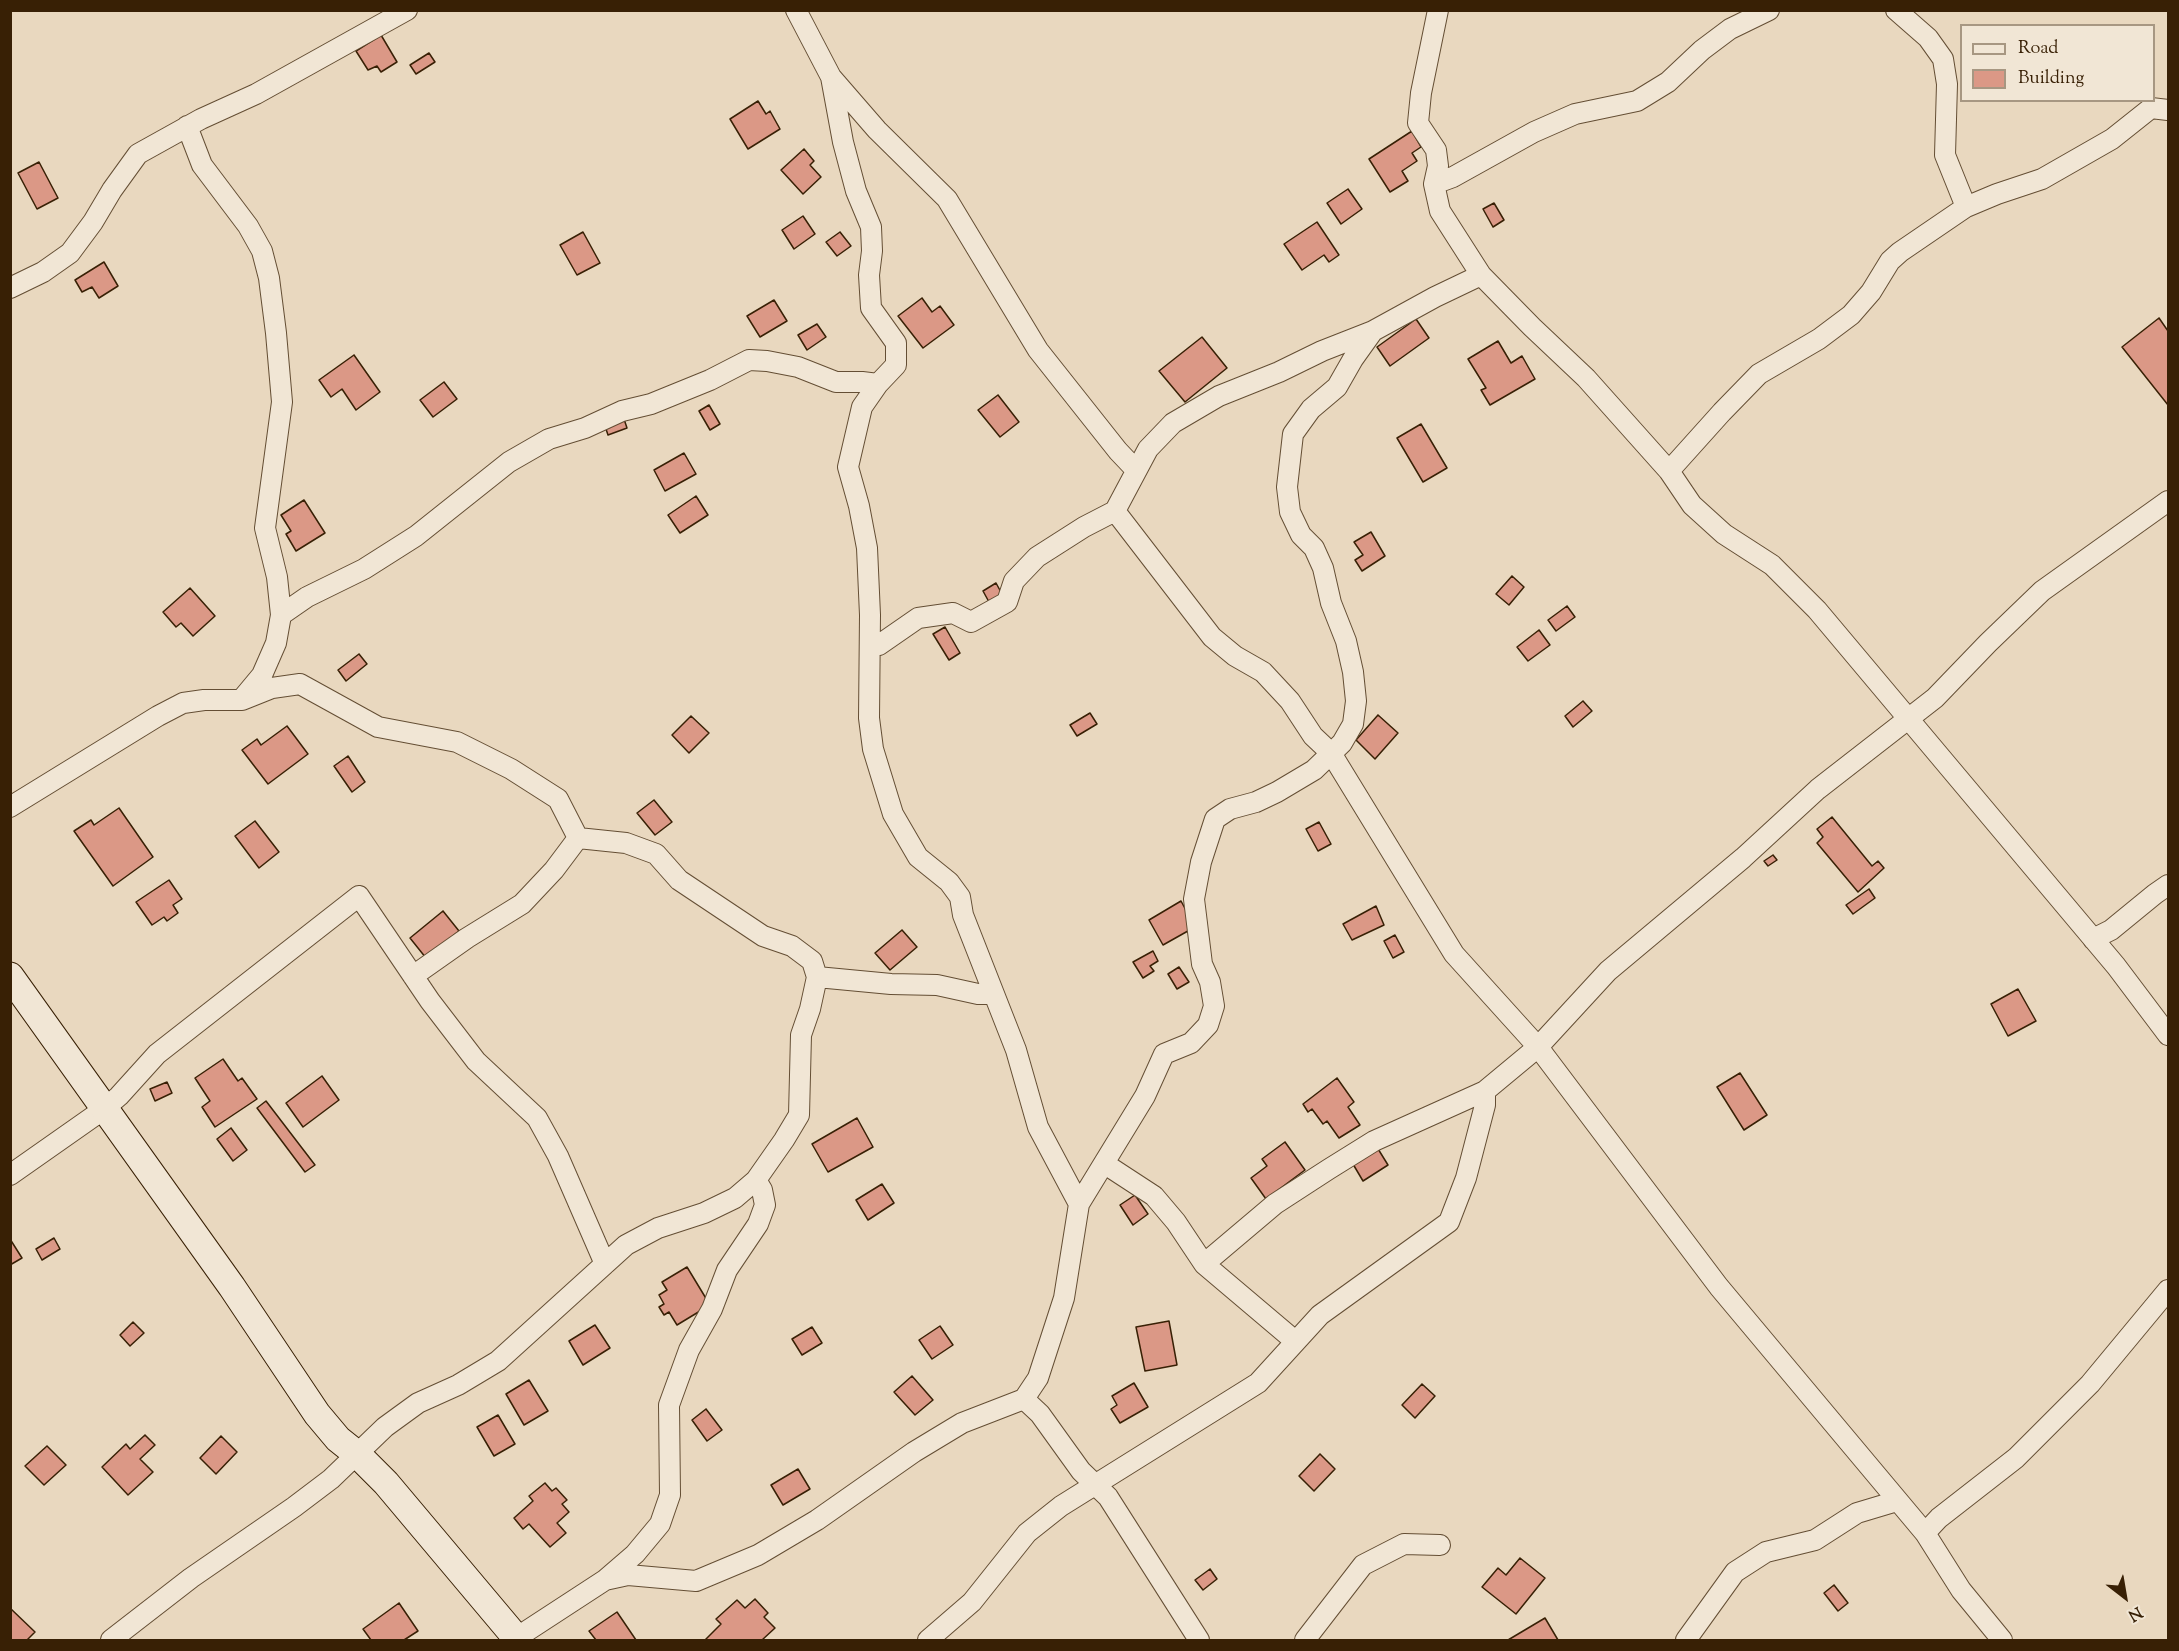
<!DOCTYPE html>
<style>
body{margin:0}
#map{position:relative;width:2179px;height:1651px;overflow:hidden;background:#e9d8bf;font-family:"Sorts Mill Goudy",serif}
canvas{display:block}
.frame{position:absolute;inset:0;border:12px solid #382005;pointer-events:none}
.legend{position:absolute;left:1960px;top:24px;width:195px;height:78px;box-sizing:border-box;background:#f1e6d5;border:2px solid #a79782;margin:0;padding:8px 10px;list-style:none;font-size:18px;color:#382005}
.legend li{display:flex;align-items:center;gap:12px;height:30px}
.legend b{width:30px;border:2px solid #a79782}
.north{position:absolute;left:2095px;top:1567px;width:60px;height:60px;-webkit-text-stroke:4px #f1e6d5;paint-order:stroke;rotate:149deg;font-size:16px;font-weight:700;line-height:24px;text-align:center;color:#382005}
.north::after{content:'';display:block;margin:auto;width:21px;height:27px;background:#382005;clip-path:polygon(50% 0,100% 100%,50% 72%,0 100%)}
</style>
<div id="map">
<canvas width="2179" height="1651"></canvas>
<div class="frame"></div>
<ul class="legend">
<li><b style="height:8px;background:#f1e6d5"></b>Road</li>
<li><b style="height:16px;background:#db9886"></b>Building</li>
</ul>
<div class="north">N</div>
</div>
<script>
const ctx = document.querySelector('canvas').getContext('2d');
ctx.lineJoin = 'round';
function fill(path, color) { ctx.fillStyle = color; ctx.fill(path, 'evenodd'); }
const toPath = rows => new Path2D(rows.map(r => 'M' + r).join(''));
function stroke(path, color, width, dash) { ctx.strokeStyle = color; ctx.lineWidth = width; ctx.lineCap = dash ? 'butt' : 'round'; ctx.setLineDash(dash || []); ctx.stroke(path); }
const building = toPath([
 [381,35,397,62,381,72,377,66,368,70,356,51,381,35],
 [429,53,435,62,416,74,410,65,429,53],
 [758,101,766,114,770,111,780,129,748,149,730,119,758,101],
 [1412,131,1421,147,1412,153,1417,161,1402,171,1408,181,1390,192,1369,159,1412,131],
 [804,149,814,161,810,165,821,177,803,194,781,170,804,149],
 [39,162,58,198,37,209,18,173,39,162],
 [1348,189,1362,209,1341,224,1327,203,1348,189],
 [1494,203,1504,220,1493,227,1483,209,1494,203],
 [803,216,815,234,794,249,782,230,803,216],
 [1317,222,1339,255,1329,262,1324,255,1302,270,1284,244,1317,222],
 [583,232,600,263,577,275,560,245,583,232],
 [840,232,851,246,837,256,826,242,840,232],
 [104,262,118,286,99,298,92,287,82,292,75,280,104,262],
 [922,298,932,312,940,306,954,325,923,348,898,316,922,298],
 [774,300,787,321,760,337,747,316,774,300],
 [2159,318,2168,331,2168,405,2122,347,2159,318],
 [1416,319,1429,338,1390,366,1377,347,1416,319],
 [817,324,826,337,807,350,798,335,817,324],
 [1202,337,1227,368,1185,402,1159,371,1202,337],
 [1498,341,1511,363,1522,356,1535,379,1490,405,1481,390,1486,388,1468,359,1498,341],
 [354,355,380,392,356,410,342,389,331,397,319,380,354,355],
 [444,382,457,399,433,417,420,400,444,382],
 [998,395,1019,422,1000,437,978,410,998,395],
 [709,405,720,424,710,430,699,411,709,405],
 [623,416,627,428,608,435,604,423,623,416],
 [1421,424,1447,468,1423,482,1397,438,1421,424],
 [684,453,696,474,665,491,654,470,684,453],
 [696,496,708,515,680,533,668,515,696,496],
 [304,500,325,533,296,551,286,534,291,531,281,515,304,500],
 [1371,532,1385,556,1362,571,1355,560,1363,555,1354,542,1371,532],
 [1512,576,1524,587,1509,605,1496,594,1512,576],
 [996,583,1002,594,989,602,983,591,996,583],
 [190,588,215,616,193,636,181,623,176,627,163,612,190,588],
 [1567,606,1575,617,1556,631,1548,620,1567,606],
 [945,627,960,653,949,660,933,634,945,627],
 [1539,630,1550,645,1528,661,1517,647,1539,630],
 [359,654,367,664,346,681,338,670,359,654],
 [1583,701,1592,711,1573,727,1565,716,1583,701],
 [1090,713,1097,724,1077,736,1070,725,1090,713],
 [1378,715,1398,733,1375,759,1356,740,1378,715],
 [691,716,709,733,689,753,672,735,691,716],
 [287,726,308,754,268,784,242,750,257,739,261,745,287,726],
 [348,756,365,782,352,792,334,766,348,756],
 [654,800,672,822,655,835,637,813,654,800],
 [119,808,153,857,113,886,74,831,91,820,94,825,119,808],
 [1832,817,1872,866,1878,861,1884,868,1858,892,1817,843,1823,837,1817,829,1832,817],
 [255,821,279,852,259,868,235,836,255,821],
 [1319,822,1331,844,1318,851,1306,829,1319,822],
 [1773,855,1777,860,1768,866,1764,861,1773,855],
 [169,880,182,899,173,905,178,913,167,921,164,917,152,925,136,902,169,880],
 [1869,889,1875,898,1853,914,1846,905,1869,889],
 [1181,901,1195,927,1163,945,1149,920,1181,901],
 [1376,906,1384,925,1352,940,1343,924,1376,906],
 [443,911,459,931,426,958,410,938,443,911],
 [902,930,917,947,890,970,875,953,902,930],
 [1395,935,1404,952,1393,958,1384,941,1395,935],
 [1153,951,1158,961,1150,966,1154,971,1143,978,1133,962,1153,951],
 [1179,967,1189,982,1177,989,1168,974,1179,967],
 [2018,989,2036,1021,2008,1036,1991,1004,2018,989],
 [223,1059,238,1081,242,1078,257,1099,215,1127,202,1107,210,1101,195,1078,223,1059],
 [1740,1073,1767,1115,1744,1130,1717,1087,1740,1073],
 [322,1076,339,1100,303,1127,286,1103,322,1076],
 [1337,1078,1354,1102,1348,1107,1360,1125,1339,1138,1327,1121,1323,1124,1312,1109,1308,1112,1303,1104,1337,1078],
 [167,1082,172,1093,155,1101,150,1089,167,1082],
 [266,1101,315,1165,305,1172,257,1108,266,1101],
 [857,1118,873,1147,828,1172,812,1144,857,1118],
 [231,1128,247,1150,233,1161,217,1139,231,1128],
 [1285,1142,1305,1170,1266,1199,1251,1178,1267,1166,1262,1159,1285,1142],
 [1375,1144,1388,1165,1363,1181,1350,1159,1375,1144],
 [882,1184,894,1203,868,1220,856,1200,882,1184],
 [1135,1195,1148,1214,1133,1225,1120,1205,1135,1195],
 [54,1238,60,1249,42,1260,36,1249,54,1238],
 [10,1239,22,1258,10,1265,10,1239],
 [687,1267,710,1305,677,1325,669,1312,664,1315,659,1307,664,1304,659,1295,667,1290,662,1282,687,1267],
 [1169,1321,1177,1365,1145,1371,1136,1327,1169,1321],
 [133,1322,144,1333,130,1346,120,1335,133,1322],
 [595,1325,610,1348,583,1365,569,1341,595,1325],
 [940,1326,953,1345,932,1359,919,1340,940,1326],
 [812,1327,822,1343,802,1355,792,1339,812,1327],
 [912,1376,933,1400,915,1415,894,1392,912,1376],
 [529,1380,548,1411,524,1425,506,1394,529,1380],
 [1134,1383,1148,1407,1120,1423,1111,1409,1117,1405,1112,1396,1134,1383],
 [1422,1384,1435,1396,1415,1418,1402,1405,1422,1384],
 [706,1409,722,1430,707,1441,692,1420,706,1409],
 [498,1415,515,1444,494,1456,477,1427,498,1415],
 [145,1435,155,1445,140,1459,153,1472,128,1495,102,1467,126,1444,130,1449,145,1435],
 [221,1436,237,1452,216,1474,200,1458,221,1436],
 [47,1446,66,1465,44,1485,25,1466,47,1446],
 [1320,1454,1335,1469,1314,1491,1299,1476,1320,1454],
 [798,1469,810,1489,783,1505,771,1485,798,1469],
 [545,1483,552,1491,556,1488,567,1500,562,1504,569,1512,557,1523,566,1533,550,1547,529,1524,523,1529,514,1518,533,1501,529,1496,545,1483],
 [1520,1558,1545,1578,1516,1614,1482,1587,1498,1568,1506,1575,1520,1558],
 [1210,1569,1217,1579,1203,1590,1195,1580,1210,1569],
 [1834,1585,1848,1603,1838,1611,1824,1593,1834,1585],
 [755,1599,768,1613,764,1617,775,1628,762,1640,705,1640,721,1624,716,1619,737,1600,745,1608,755,1599],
 [399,1603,418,1631,404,1640,371,1640,363,1629,399,1603],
 [10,1608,35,1632,27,1640,10,1640,10,1608],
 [617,1612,636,1640,596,1640,589,1631,617,1612],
 [1545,1618,1558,1640,1508,1640,1545,1618]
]);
const street = toPath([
 [796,10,831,77,877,130,947,199,1038,350,1118,451,1136,470],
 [1438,10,1421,93,1418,123,1436,150,1438,166,1434,184,1440,211,1481,275,1532,327,1586,378,1669,471,1692,505,1724,534,1772,565,1817,610,2116,966,2168,1035],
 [1896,10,1928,38,1943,59,1947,84,1945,155,1966,207],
 [831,77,843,142,856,191,871,227,872,251,869,275,871,308,896,343,896,365,878,384,862,407,848,467,859,506,867,548,870,615,869,718,873,749,893,814,918,857,949,882,960,897,963,915,1016,1050,1038,1127,1079,1204],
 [187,126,202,165,248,226,262,251,269,278,276,333,282,402,265,528,277,577,281,615,276,643,262,675,242,699],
 [1434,184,1453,177,1534,132,1575,114,1637,101,1668,82,1702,50,1730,29,1769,10],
 [10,288,43,272,70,253,93,222,112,190,138,154,201,119,256,94,407,10],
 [1669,471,1722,412,1759,374,1819,339,1851,315,1871,292,1890,261,1900,252,1966,207,1997,194,2042,179,2112,139,2151,108,2168,110],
 [1115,511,1212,637,1235,656,1263,672,1290,701,1313,736,1331,753,1454,954,1538,1047,1485,1091,1374,1141,1329,1169,1275,1204,1204,1264],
 [281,615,307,597,364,569,416,536,509,462,549,439,585,428,622,411,651,404,710,380,749,360,767,361,798,367,836,382,862,382,878,384],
 [870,647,879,645,918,618,953,613,971,622,1007,602,1014,581,1037,557,1084,527,1115,511,1148,449,1173,423,1219,396,1279,372,1322,351,1373,331],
 [10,807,158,716,183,703,204,700,242,700,272,688,300,684,378,727,457,742,511,769,558,799,578,838],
 [2093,939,2111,930,2155,894,2168,885],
 [413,976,467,938,522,904,554,870,578,838],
 [817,977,891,984,937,985,978,994,993,994],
 [1105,1164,1154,1196,1176,1222,1204,1264,1295,1341],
 [10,1175,104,1109,119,1096,157,1054,359,896,430,1001,476,1061,537,1118,558,1156,605,1264],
 [1024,1399,1040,1414,1081,1471,1108,1497,1199,1640],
 [1925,1533,1939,1518,2016,1458,2090,1384,2168,1290],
 [606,1579,635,1554,660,1524,670,1495,669,1405,689,1350,712,1309,727,1270,758,1224,765,1205,762,1190,756,1180],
 [111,1640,191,1578,294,1507,331,1479,385,1427,418,1403,458,1385,498,1361,626,1245,658,1228,704,1213,735,1198,756,1180,784,1140,799,1115,801,1035,810,1009,817,977,812,961,792,946,763,936,679,880,656,854,626,843,578,838],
 [513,1640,605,1580,628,1575,696,1581,758,1555,817,1520,914,1452,962,1423,1024,1399,1038,1378,1064,1298,1079,1204,1145,1096,1164,1054,1191,1043,1208,1025,1214,1006,1210,982,1202,964,1194,899,1201,862,1215,819,1230,809,1256,802,1277,792,1314,770,1342,743,1353,724,1356,701,1353,672,1346,641,1331,603,1323,568,1314,548,1301,535,1290,512,1287,487,1293,434,1311,409,1337,387,1353,359,1373,331,1435,297,1481,275],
 [928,1640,972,1602,1027,1533,1061,1506,1258,1383,1320,1315,1449,1222,1466,1178,1485,1105,1485,1091],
 [1305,1640,1363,1565,1404,1544,1440,1545],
 [1686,1640,1735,1572,1766,1552,1815,1540,1857,1513,1897,1501],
 [2002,1640,1961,1590,1925,1533,1719,1287,1538,1047,1608,971,1743,858,1818,789,1935,698,1988,643,2042,591,2168,501]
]);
const secondary = toPath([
 [10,976,232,1287,317,1414,338,1439,358,1455,386,1483,518,1640]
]);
fill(building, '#db9886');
stroke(building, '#382005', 1.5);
stroke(street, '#644e34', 22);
stroke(secondary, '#382005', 29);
stroke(street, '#f1e6d5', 20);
stroke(secondary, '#f1e6d5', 27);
</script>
